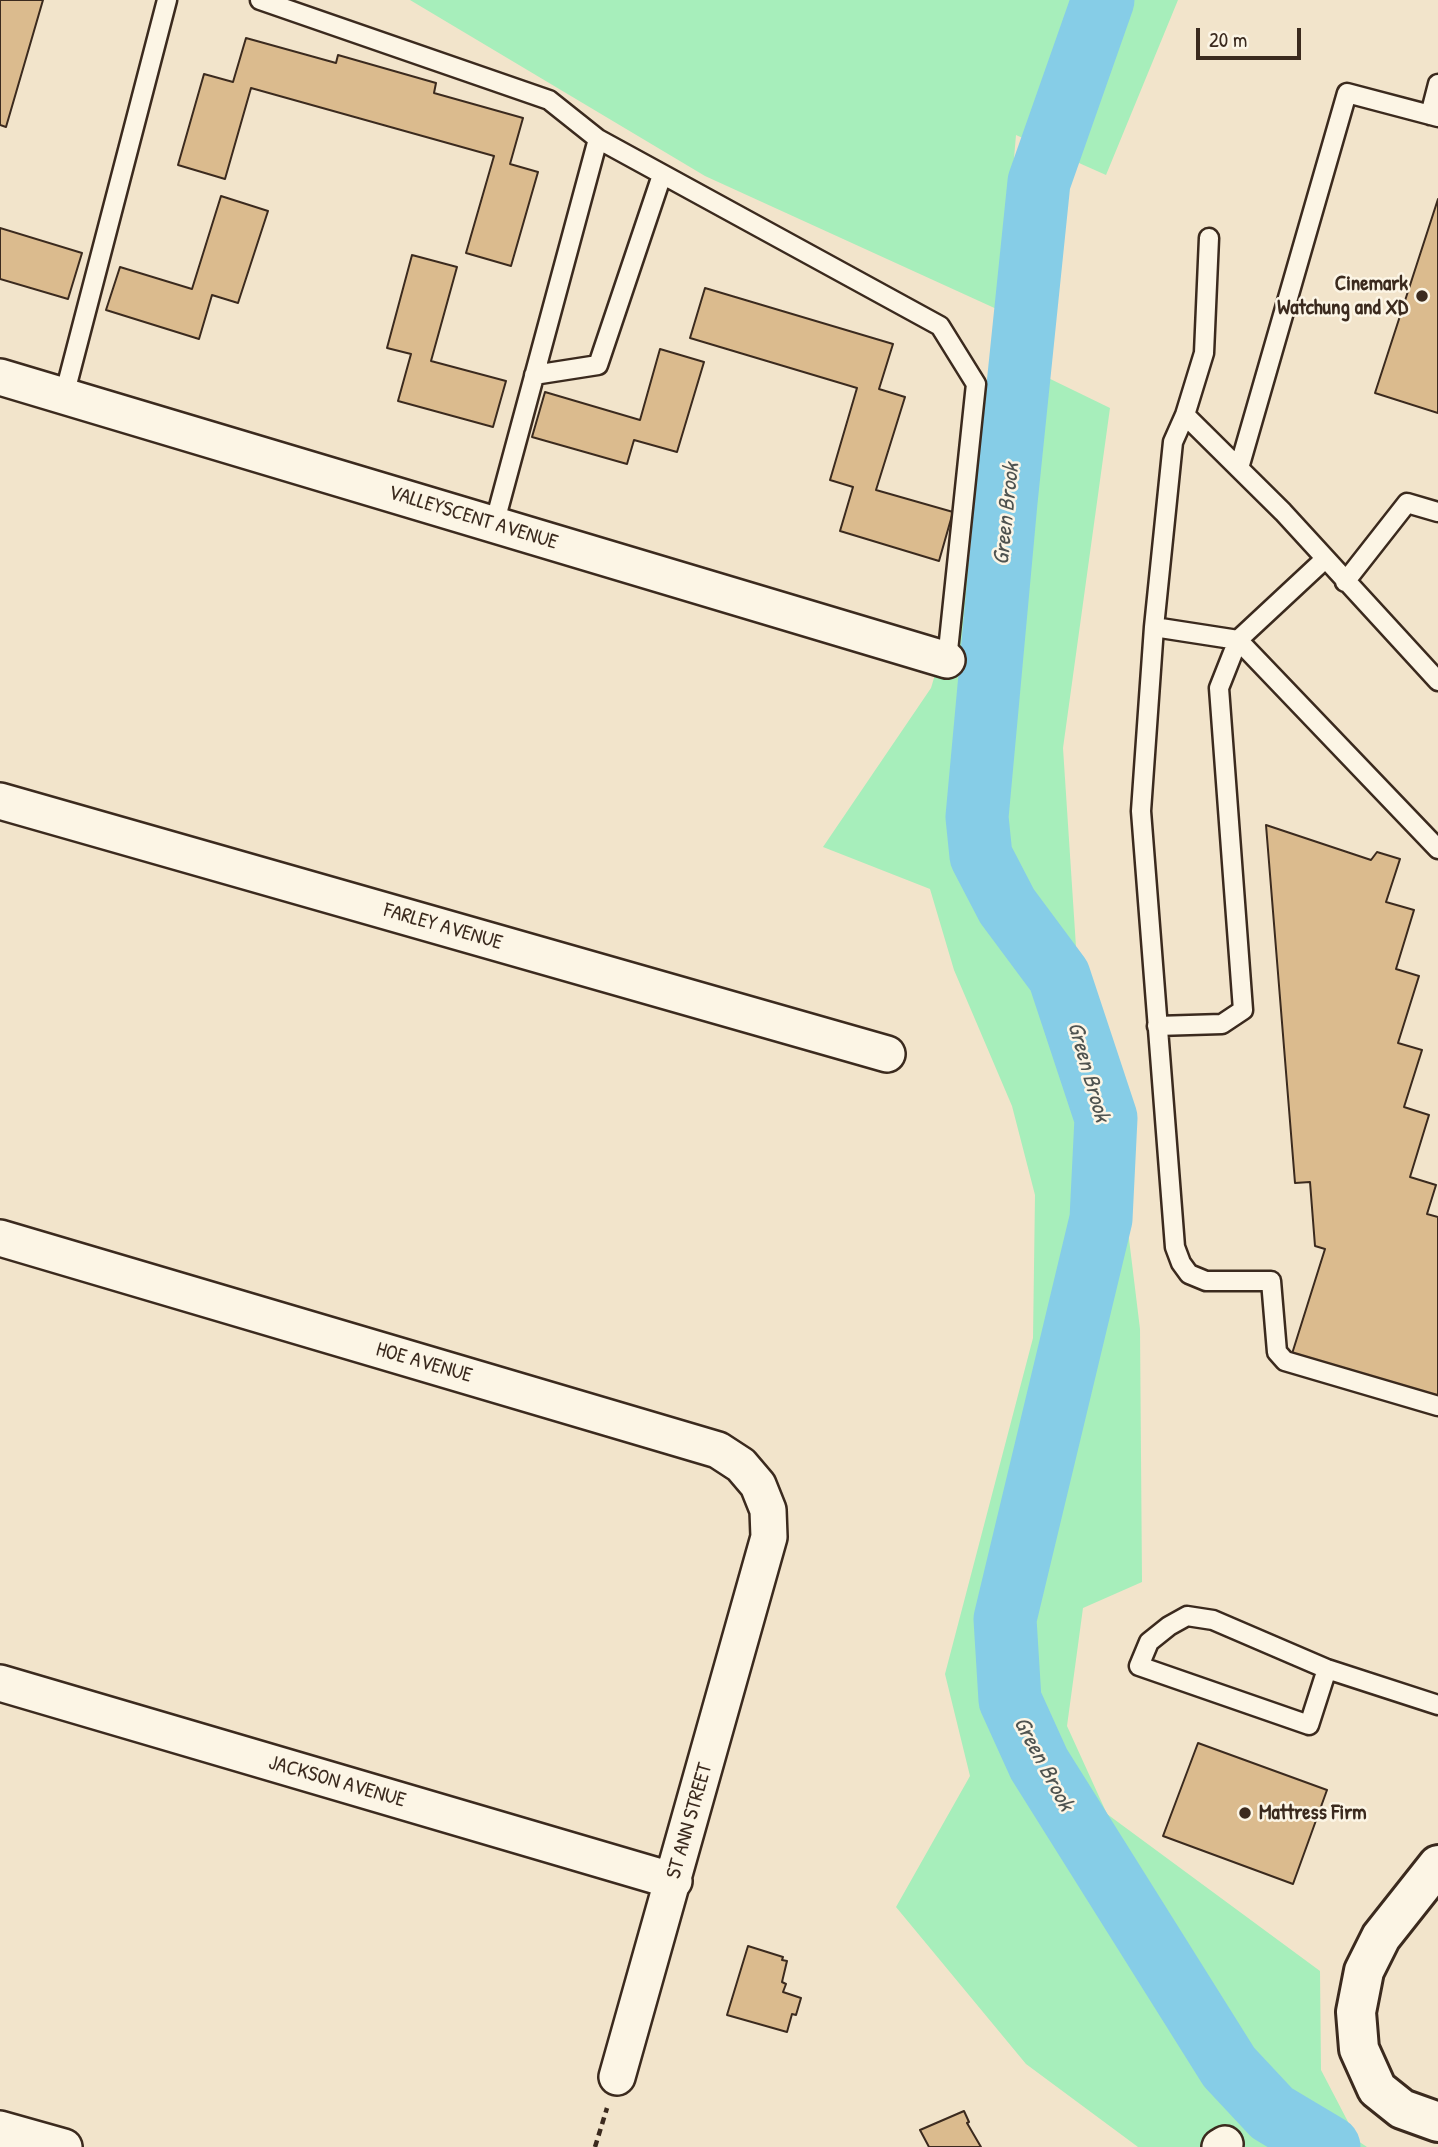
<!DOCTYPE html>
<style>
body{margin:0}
#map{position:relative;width:1438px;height:2147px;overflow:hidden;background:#f2e4cb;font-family:"Patrick Hand",sans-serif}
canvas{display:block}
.scale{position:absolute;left:1196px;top:28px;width:105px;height:32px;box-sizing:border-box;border:4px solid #3b2a1e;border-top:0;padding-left:9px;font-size:21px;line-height:24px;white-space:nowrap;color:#3b2a1e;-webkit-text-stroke:5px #fcf5e5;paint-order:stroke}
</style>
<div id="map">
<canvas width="1438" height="2147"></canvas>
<div class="scale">20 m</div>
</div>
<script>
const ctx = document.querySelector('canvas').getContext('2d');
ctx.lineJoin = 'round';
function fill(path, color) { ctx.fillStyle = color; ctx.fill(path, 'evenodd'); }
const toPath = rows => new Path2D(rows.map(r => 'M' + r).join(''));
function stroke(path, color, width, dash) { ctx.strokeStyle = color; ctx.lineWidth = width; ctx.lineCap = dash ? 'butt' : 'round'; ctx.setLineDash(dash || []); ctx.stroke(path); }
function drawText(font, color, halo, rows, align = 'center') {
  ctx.font = font + ' "Patrick Hand",sans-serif'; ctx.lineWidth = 5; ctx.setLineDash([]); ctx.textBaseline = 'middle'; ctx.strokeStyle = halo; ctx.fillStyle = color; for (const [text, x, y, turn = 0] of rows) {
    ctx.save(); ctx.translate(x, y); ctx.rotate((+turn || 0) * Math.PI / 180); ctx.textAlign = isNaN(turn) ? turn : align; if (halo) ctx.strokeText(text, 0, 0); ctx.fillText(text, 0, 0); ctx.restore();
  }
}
const green = toPath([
 [410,0,1178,0,1106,175,1016,135,1001,311,705,176],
 [1003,356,1110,408,1063,748,1076,947,1111,1052,1124,1198,1140,1329,1142,1582,1083,1608,1067,1726,1107,1814,1320,1971,1321,2070,1358,2141,1367,2147,1138,2147,1026,2064,896,1907,970,1776,945,1674,1033,1338,1035,1195,1012,1106,954,970,930,889,823,847,931,688,979,527]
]);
const river = toPath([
 [1103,0,1039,182,1006,502,977,817,981,856,1007,906,1059,976,1106,1118,1101,1219,1005,1619,1010,1700,1039,1764,1229,2067,1272,2113,1329,2147]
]);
const building = toPath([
 [0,0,43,0,6,127,0,125,0,0],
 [246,38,336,63,338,55,436,83,434,93,523,118,510,164,538,172,511,266,466,253,494,156,251,88,225,179,178,165,204,74,233,82,246,38],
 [221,196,268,211,238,303,212,295,199,339,106,310,120,267,192,289,221,196],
 [1438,199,1438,413,1375,393,1438,199],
 [0,228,82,253,68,299,0,279,0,228],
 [412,255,457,267,431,361,506,381,493,427,398,401,411,354,387,348,412,255],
 [705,288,893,344,879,389,905,397,876,490,953,512,939,561,840,531,853,487,830,480,857,388,690,338,705,288],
 [660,349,704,362,677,452,634,440,627,464,532,437,545,392,640,420,660,349],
 [1266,825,1371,860,1377,852,1400,859,1386,902,1414,910,1396,969,1419,976,1398,1043,1422,1050,1404,1107,1429,1115,1410,1177,1436,1185,1427,1214,1438,1217,1438,1402,1291,1357,1325,1249,1315,1246,1310,1182,1295,1183,1266,825],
 [1198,1743,1327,1790,1293,1884,1163,1836,1198,1743],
 [748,1946,783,1957,782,1960,787,1961,782,1982,786,1984,783,1992,801,1998,796,2015,792,2014,787,2032,727,2015,748,1946],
 [964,2111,969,2122,967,2123,981,2147,929,2147,920,2130,964,2111]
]);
const path = toPath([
 [595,2147,607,2108]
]);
const service = toPath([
 [260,0,549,100,598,139,494,525],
 [1430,115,1438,84],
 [598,139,940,326,976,384,947,660],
 [1209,238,1204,353,1185,415,1173,442,1154,627,1141,811,1175,1247,1181,1263,1189,1274,1206,1281,1271,1281,1277,1352,1285,1361,1438,1406],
 [534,375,598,365,662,175],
 [64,396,167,0],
 [1185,415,1283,512,1438,681],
 [1239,468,1347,93,1438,117],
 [1345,582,1407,503,1438,512],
 [1154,627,1238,640,1438,849],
 [1157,1026,1222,1024,1243,1010,1219,688,1238,640,1325,559],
 [1327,1669,1309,1725,1139,1666,1149,1642,1169,1626,1187,1616,1213,1620,1327,1669,1438,1705]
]);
const minor = toPath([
 [0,377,947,660],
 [0,801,887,1054],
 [0,1238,718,1450,741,1465,758,1485,768,1510,769,1537,617,2077],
 [0,1683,674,1881],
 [0,2129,64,2147],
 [1220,2147,1225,2144]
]);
const trunk = toPath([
 [1438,1865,1381,1937,1364,1971,1356,2012,1359,2049,1377,2089,1402,2109,1438,2122]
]);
const markers = [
 [1422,296,7,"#3b2a1e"],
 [1245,1813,7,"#3b2a1e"]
];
const poiNames = [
 ["Cinemark",1408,284],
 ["Watchung and XD",1408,308],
 ["Mattress Firm",1259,1813,"left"]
];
const streetNames = [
 ["VALLEYSCENT AVENUE",473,518,17],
 ["FARLEY AVENUE",443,927,16],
 ["HOE AVENUE",424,1363,16],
 ["JACKSON AVENUE",337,1782,16],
 ["ST ANN STREET",690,1821,-74]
];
const waterNames = [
 ["Green Brook",1007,514,-84],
 ["Green Brook",1088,1072,74],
 ["Green Brook",1043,1764,62]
];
fill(green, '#a7eebb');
stroke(river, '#86cde7', 63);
fill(building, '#dbbb8e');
stroke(building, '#3b2a1e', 2);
stroke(service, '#3b2a1e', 23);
stroke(minor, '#3b2a1e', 40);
stroke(trunk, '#3b2a1e', 44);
stroke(path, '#3b2a1e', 4.5, [7, 5]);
stroke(service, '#fcf5e5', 18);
stroke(minor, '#fcf5e5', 35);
stroke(trunk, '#fcf5e5', 38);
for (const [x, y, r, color] of markers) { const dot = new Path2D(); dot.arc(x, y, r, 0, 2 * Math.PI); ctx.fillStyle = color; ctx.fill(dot); stroke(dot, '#fcf5e5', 2.5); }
drawText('bold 21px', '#3b2a1e', '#fcf5e5', poiNames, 'right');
drawText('21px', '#3b2a1e', '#fcf5e5', streetNames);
drawText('italic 23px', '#4e5350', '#fcf5e5', waterNames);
</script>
